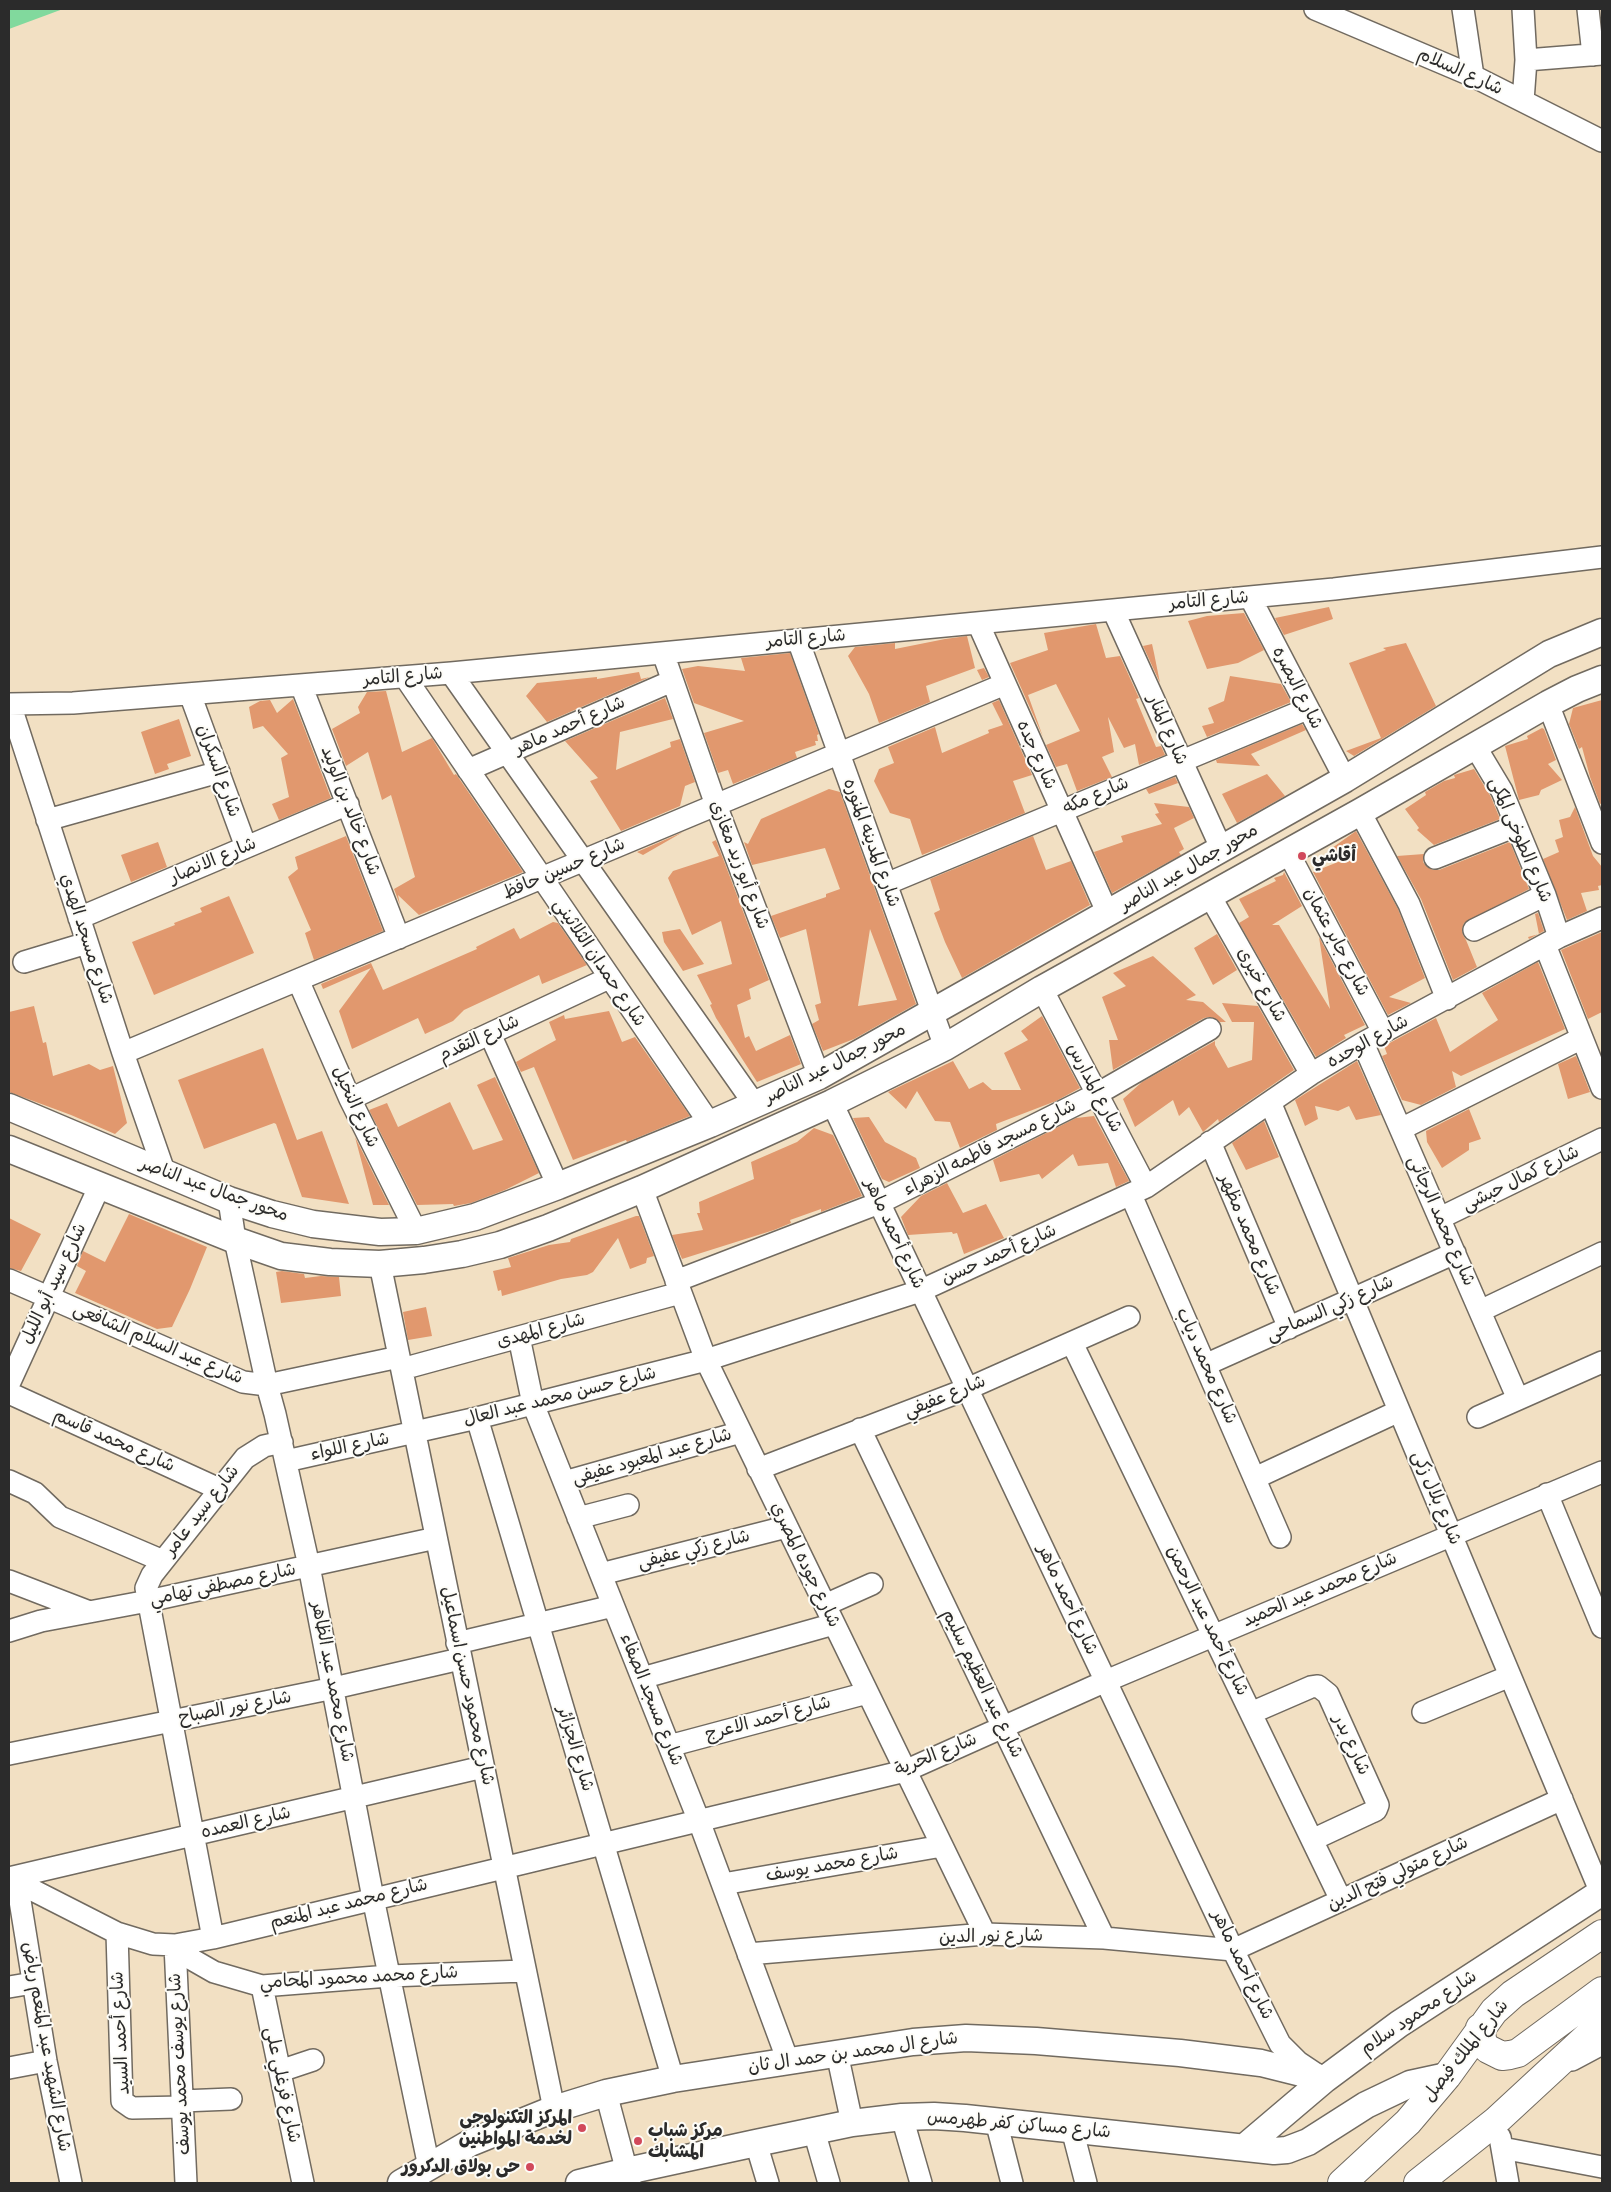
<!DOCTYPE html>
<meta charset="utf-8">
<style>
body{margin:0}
#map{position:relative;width:1611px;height:2192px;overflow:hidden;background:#f2e0c3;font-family:Itim,sans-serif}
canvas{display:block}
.frame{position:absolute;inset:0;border:10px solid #2b2b2b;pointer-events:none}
</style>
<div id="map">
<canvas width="1611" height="2192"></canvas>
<div class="frame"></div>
</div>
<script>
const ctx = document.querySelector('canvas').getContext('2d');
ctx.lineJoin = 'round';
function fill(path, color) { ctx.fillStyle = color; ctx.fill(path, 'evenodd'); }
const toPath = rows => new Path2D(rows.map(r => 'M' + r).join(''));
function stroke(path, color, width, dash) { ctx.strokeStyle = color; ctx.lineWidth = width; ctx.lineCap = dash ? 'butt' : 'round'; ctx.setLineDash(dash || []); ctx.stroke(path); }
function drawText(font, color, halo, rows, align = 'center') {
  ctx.font = font + ' Itim,"Playpen Sans Arabic",sans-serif'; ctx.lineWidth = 4; ctx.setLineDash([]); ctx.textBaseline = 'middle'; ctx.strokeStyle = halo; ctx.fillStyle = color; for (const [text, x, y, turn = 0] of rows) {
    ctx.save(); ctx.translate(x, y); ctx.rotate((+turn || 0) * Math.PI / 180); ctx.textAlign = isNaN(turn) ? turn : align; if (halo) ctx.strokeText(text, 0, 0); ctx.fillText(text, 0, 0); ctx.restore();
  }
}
const green = toPath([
 [9,9,63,9,9,29]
]);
const building = toPath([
 [1329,607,1333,619,1284,635,1286,639,1275,618],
 [1244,613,1264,650,1238,663,1207,669,1188,621,1207,616],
 [1096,624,1106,658,1120,656,1139,698,1136,699,1156,747,1161,746,1165,755,1139,765,1135,744,1124,748,1108,717,1114,752,1102,757,1112,777,1077,791,1067,764,1056,767,1046,745,1080,731,1056,684,1028,695,1043,737,1010,663,1048,650,1044,633],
 [967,636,975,668,926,686,930,702,879,723,869,694,848,656,855,647,895,643,895,649,945,639],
 [1406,643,1436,706,1354,756,1346,751,1381,738,1349,663,1386,650,1383,648],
 [1152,644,1154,653,1160,683,1143,646],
 [790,653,819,734,817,735,818,741,815,741,816,745,795,752,797,758,733,784,728,770,718,773,704,733,744,721,694,703,682,669,698,666,745,671,741,658],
 [984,668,989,677,982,680,977,670],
 [639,672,641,679,650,677,547,722,526,696,537,683,597,677,597,679],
 [1230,676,1281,684,1291,702,1207,737,1202,726,1214,723,1208,708,1224,701],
 [386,691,402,752,432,738,454,775,456,774,523,872,419,915,398,895,400,905,394,889,415,877,391,795,382,800,368,752,346,766,332,729,360,713,358,707,367,692],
 [665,698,673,719,620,732,616,770,671,747,670,742,680,739,695,782,685,786,680,806,621,831,590,781,598,778,565,741],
 [293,699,331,798,279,820,272,804,289,797,281,758,288,754,263,726,253,729,249,707,260,701,270,700,277,713],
 [999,700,1032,775,1013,781,1025,813,922,855,910,819,890,813,874,781,879,769,894,763,888,747,935,727,942,753,989,733,988,730,1003,725,992,703],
 [1602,700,1602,803,1600,804,1590,777,1582,747,1579,749,1569,724,1573,708],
 [179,719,191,756,167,764,169,769,155,774,141,732],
 [1302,724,1306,730,1251,754,1260,766,1217,763,1216,760],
 [1542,728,1544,729,1556,760,1548,764,1562,780,1541,790,1539,795,1519,800,1505,746,1528,739,1527,736],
 [1474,769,1491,797,1500,819,1434,845,1417,830,1419,828,1405,809,1426,795,1425,792,1444,781,1455,778,1454,775],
 [1267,774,1285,796,1237,823,1222,794],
 [1175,777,1178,783,1149,794,1146,789],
 [829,789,840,792,916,1004,854,1039,823,1051,812,1024,819,1020,815,1005,821,1003,806,929,780,938,771,916,826,897,826,894,840,889,825,848,752,865,744,842,748,844,761,819],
 [870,929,897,1000,858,1006],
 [1154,803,1189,807,1194,818,1174,828,1184,849,1179,852,1181,855,1112,893,1094,852,1123,842,1121,836,1162,824,1155,814,1159,813],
 [1575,807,1593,856,1602,867,1602,885,1598,886,1599,890,1581,893,1587,911,1567,920,1543,859,1559,852,1555,840,1563,837,1559,820,1570,817],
 [1356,831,1398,909,1425,978,1389,997,1411,1003,1388,1015,1313,872,1343,860,1332,848],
 [683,832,643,855,637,852],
 [346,836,383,931,314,960,305,933,311,930,288,877,298,869,295,857],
 [1033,836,1046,870,1071,861,1090,905,962,978,945,942,934,913,940,910,930,879],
 [716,840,769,980,749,989,751,999,737,1005,745,1038,749,1036,756,1051,790,1035,801,1064,757,1082,716,1018,710,1005,712,1004,697,975,732,964,721,921,692,935,668,878,673,871,719,856,712,842],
 [158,842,167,867,131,882,121,855],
 [1510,842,1529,889,1464,923,1462,929,1463,935,1466,940,1477,967,1453,980,1421,899,1397,856,1424,854,1423,862,1427,867,1433,870,1439,870],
 [1284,872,1302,906,1272,925,1279,925,1330,1009,1319,937,1365,1025,1344,1035,1346,1038,1316,1057,1239,923,1249,917,1239,899,1276,881,1274,878,1283,875],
 [229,896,254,953,154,995,132,942,175,925,174,923,202,912,200,908],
 [1538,913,1544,931,1529,939,1528,937,1539,934,1535,914],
 [553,922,558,923,587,965,542,984,539,975,464,1010,453,1021,425,1034,418,1018,352,1049,339,1011,371,968,323,989,321,984,371,963,383,990,477,949,476,947,514,928,520,939],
 [680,929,704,964,683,971,664,942,662,932],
 [1602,932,1602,1012,1588,1019,1561,950],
 [1217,934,1237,970,1213,985,1194,948],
 [1153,956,1196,995,1186,1000,1203,1002,1226,1022,1220,1022,1210,1017,1204,1018,1113,1070,1109,1040,1118,1040,1102,997,1126,986,1113,973],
 [1538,962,1565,1029,1461,1076,1452,1071,1456,1087,1421,1105,1402,1100,1382,1056,1387,1054,1384,1046,1436,1018,1450,1052,1498,1020,1482,993],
 [1222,1003,1258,1006,1294,1070,1219,1122,1218,1119,1203,1132,1189,1107,1179,1116,1173,1100,1135,1127,1123,1099,1142,1082,1215,1041,1215,1045,1228,1068,1252,1060,1254,1022,1232,1022],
 [34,1006,43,1043,46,1042,53,1076,89,1064,100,1070,113,1066,127,1123,115,1134,71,1115,9,1092,9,1012],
 [609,1011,622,1042,635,1037,690,1116,627,1142,626,1140,573,1160,534,1067,521,1072,516,1062,556,1040,549,1022,564,1015,565,1019],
 [1042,1016,1080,1088,1056,1101,996,1124,997,1130,960,1148,950,1122,935,1121,917,1091,906,1109,888,1092,953,1061,969,1089,983,1082,992,1090,1021,1090,1004,1053,1028,1040,1021,1031],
 [263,1048,297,1140,322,1131,349,1204,302,1197,276,1124,274,1123,204,1149,178,1080],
 [1576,1056,1590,1092,1568,1099,1558,1064],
 [1357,1061,1381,1115,1356,1120,1349,1106,1338,1111,1315,1106,1318,1119,1305,1126,1295,1100],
 [495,1077,539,1173,505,1190,471,1203,454,1206,453,1204,417,1205,369,1110,387,1103,398,1127,450,1102,473,1150,503,1140,477,1085],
 [1469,1109,1481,1139,1469,1143,1469,1150,1442,1168,1427,1142,1426,1131],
 [1094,1116,1129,1181,1116,1187,1108,1163,1078,1166,1073,1154,1042,1179,1039,1174,1000,1182,993,1160,1076,1118],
 [869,1117,885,1142,916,1158,920,1168,889,1182,882,1179,853,1118],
 [1264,1121,1279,1157,1246,1170,1232,1143],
 [814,1128,833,1135,862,1196,821,1212,821,1209,790,1220,791,1223,774,1230,682,1259,672,1235,703,1230,697,1213,700,1213,699,1202,754,1179,751,1162,797,1142],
 [355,1137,389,1205,373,1205],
 [947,1183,963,1213,986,1204,1004,1238,964,1254,957,1233,953,1234,952,1232,908,1235,901,1217,921,1196],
 [129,1214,207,1247,190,1289,172,1327,157,1329,75,1293,86,1271,77,1266,83,1251,105,1262],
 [636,1216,639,1216,654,1256,647,1258,646,1263,630,1269,618,1238,593,1272,587,1275,561,1279,502,1296,501,1290,498,1291,493,1271,511,1267,508,1258,549,1245,570,1242,571,1239],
 [9,1218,41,1234,21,1271,9,1268],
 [282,1271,304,1274,305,1278,321,1276,339,1277,341,1296,281,1303,276,1272],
 [426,1307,432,1336,408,1340,403,1312]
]);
const minor = toPath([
 [1315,9,1473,76,1602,141],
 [1463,9,1473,76],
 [1588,9,1593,55],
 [1526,60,1602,54],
 [1523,101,1526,60,1523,9],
 [1250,597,1345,779],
 [1113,610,1222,850],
 [978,623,1108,914],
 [798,640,945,1047],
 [663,653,716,805,819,1076],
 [451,673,755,1105],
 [405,677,710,1124],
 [301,685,399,938],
 [190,694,246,847],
 [9,704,73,703,451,673,1334,589,1602,557],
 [10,704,123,1053,165,1174],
 [1548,704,1602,843],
 [1475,746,1502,791,1545,895,1559,937],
 [468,770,672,681],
 [1360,812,1409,904,1447,999],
 [47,820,219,772],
 [1288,852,1383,1032],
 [1435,858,1516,826],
 [886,884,1307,709],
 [1210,896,1311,1074],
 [79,918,348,804],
 [1474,930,1545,895],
 [1545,945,1602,1088],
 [24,962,87,943],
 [298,980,350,1099,416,1231],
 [1042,989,1146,1187],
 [490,1034,558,1186],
 [1363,1043,1518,1399],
 [123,1053,1005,684],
 [350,1099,609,978],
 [1270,1102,1601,1893],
 [832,1103,1233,1950,1280,2044,1298,2062,1316,2074],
 [1401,1129,1582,1038],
 [1210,1142,1289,1328],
 [642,1189,706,1360,985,1934],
 [1131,1195,1280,1537],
 [229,1200,235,1240,267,1385,275,1414,309,1566,373,1898,429,2167],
 [1440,1218,1602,1139],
 [380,1264,554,2109],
 [9,1280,243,1382,267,1385,399,1357],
 [676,1281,879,1203,1097,1094,1210,1029],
 [1480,1311,1602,1253],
 [519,1337,533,1404,699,1821,788,2061],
 [1072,1343,1341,1900],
 [1205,1365,1455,1253],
 [402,1369,680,1293],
 [9,1384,100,1185],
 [9,1393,219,1489],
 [1478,1417,1602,1362],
 [477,1418,673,2079],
 [860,1429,1104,1938],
 [286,1461,477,1418,706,1360,920,1291,1146,1187,1311,1074,1363,1043,1559,937,1602,918],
 [758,1469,967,1389,1129,1317],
 [1255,1478,1399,1411],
 [9,1481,35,1493,60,1517,163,1561],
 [564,1482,741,1432],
 [1547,1494,1602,1627],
 [578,1518,628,1505],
 [601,1574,786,1527],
 [9,1581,87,1611],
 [825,1605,872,1584],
 [9,1631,41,1621,148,1601,436,1538],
 [457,1643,613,1606],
 [642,1678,834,1624],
 [1423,1712,1510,1676],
 [1251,1713,1311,1687,1318,1686,1328,1694,1378,1805,1376,1810,1372,1812,1312,1840],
 [669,1746,867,1693],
 [9,1754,334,1688,460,1659],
 [9,1878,117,1933,153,1944,175,1945,213,1938,905,1771,1106,1681,1602,1472],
 [9,1878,483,1767],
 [17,1882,46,2061,71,2183],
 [723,1884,942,1846],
 [117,1933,122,2101,132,2108,182,2107],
 [213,1938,146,1588,152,1575,245,1458,264,1446,282,1442],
 [175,1945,193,1960,214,1972,262,1986,389,1976,524,1971],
 [175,1945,186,2183],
 [748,1954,985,1934,1104,1938,1233,1950,1562,1799],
 [262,1986,303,2183],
 [9,1987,33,1983],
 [837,2053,852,2123],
 [1572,2060,1602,2044],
 [9,2068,46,2061],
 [280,2071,313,2060],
 [606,2093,630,2183],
 [182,2101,231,2099],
 [902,2117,921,2183],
 [996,2121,1012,2183],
 [1072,2129,1086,2183],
 [814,2131,829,2183],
 [1500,2137,1508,2183],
 [756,2143,768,2183],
 [1502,2148,1602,2167]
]);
const tertiary = toPath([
 [9,1107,229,1200,272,1214,313,1224,380,1232,416,1231,475,1217,558,1186,710,1124,819,1076,1345,779,1549,654,1602,632],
 [9,1149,235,1240,281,1256,330,1262,380,1264,424,1260,462,1254,500,1245,548,1228,642,1189,832,1103,945,1047,1042,989,1360,812,1548,704,1577,689,1602,679],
 [1246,2146,1325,2079,1399,2024,1602,1892],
 [401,2183,470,2143,554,2109,606,2093,673,2079,913,2042,966,2038,1036,2041,1180,2053,1261,2063,1325,2079],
 [579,2183,627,2171,756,2143,852,2123,902,2117,934,2116,965,2118,1274,2151,1287,2150,1308,2142,1366,2105,1410,2084,1447,2076]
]);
const primary = toPath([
 [1480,2028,1483,2044,1488,2049,1502,2056,1510,2055,1518,2053,1602,1991],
 [1342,2183,1408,2122,1447,2076,1494,2011,1513,1994,1602,1934],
 [1418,2183,1496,2121,1602,2023]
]);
const markers = [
 [1302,856,5,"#d1495b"],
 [582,2128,5,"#d1495b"],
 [638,2141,5,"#d1495b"],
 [530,2167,5,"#d1495b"]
];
const streetNames = [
 ["شارع السلام",1460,72,24],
 ["شارع التامر",1209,601,-5],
 ["شارع التامر",806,639,-5],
 ["شارع التامر",403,677,-5],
 ["شارع البصره",1297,688,63],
 ["شارع أحمد ماهر",570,726,-24],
 ["شارع المنار",1167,730,66],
 ["شارع جده",1036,755,66],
 ["شارع السكران",218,771,70],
 ["شارع مكه",1096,796,-23],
 ["شارع خالد بن الوليد",350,811,69],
 ["شارع الطوخى المكى",1520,840,67],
 ["شارع المدينه المنوره",871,843,70],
 ["شارع الانصار",213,861,-23],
 ["شارع أبو زيد مغازى",739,865,69],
 ["محور جمال عبد الناصر",1189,868,-30],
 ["شارع حسين حافظ",564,869,-23],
 ["شارع مسجد الهدي",86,939,72],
 ["شارع جابر عثمان",1336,942,62],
 ["شارع حمدان الثلاثيني",599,963,56],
 ["شارع خيرى",1261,985,61],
 ["شارع التقدم",479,1039,-25],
 ["شارع الوحده",1368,1042,-29],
 ["محور جمال عبد الناصر",835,1064,-27],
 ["شارع المدارس",1094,1088,62],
 ["شارع النخيل",355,1107,65],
 ["شارع مسجد فاطمه الزهراء",990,1148,-27],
 ["شارع كمال حبشى",1521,1179,-26],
 ["محور جمال عبد الناصر",214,1190,20],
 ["شارع محمد الرجائى",1441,1221,66],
 ["شارع أحمد ماهر",894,1234,65],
 ["شارع محمد مظهر",1249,1235,67],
 ["شارع أحمد حسن",999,1255,-24],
 ["شارع سيد أبو الليل",54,1284,-65],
 ["شارع زكي السماحى",1330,1309,-24],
 ["شارع المهدى",541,1331,-15],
 ["شارع عبد السلام الشافعى",158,1344,23],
 ["شارع محمد دياب",1206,1366,66],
 ["شارع حسن محمد عبد العال",560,1397,-14],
 ["شارع عفيفي",945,1397,-22],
 ["شارع محمد قاسم",114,1441,24],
 ["شارع اللواء",350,1447,-12],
 ["شارع عبد المعبود عفيفى",652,1457,-16],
 ["شارع بلال زكى",1436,1498,67],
 ["شارع سيد عامر",202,1511,-52],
 ["شارع زكي عفيفى",694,1550,-14],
 ["شارع جوده المصري",805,1565,64],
 ["شارع مصطفى تهامي",223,1585,-12],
 ["شارع محمد عبد الحميد",1320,1590,-23],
 ["شارع أحمد ماهر",1067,1600,65],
 ["شارع أحمد عبد الرحمن",1207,1621,64],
 ["شارع محمد عبد الظاهر",332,1682,79],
 ["شارع عبد العظيم سليم",982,1684,64],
 ["شارع محمود حسن اسماعيل",467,1686,78],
 ["شارع مسجد الصفاء",651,1700,68],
 ["شارع نور الصباح",235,1708,-11],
 ["شارع أحمد الاعرج",768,1719,-15],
 ["شارع بدر",1351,1745,65],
 ["شارع الجزائر",575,1749,73],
 ["شارع الحرية",936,1755,-22],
 ["شارع العمده",246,1823,-13],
 ["شارع محمد يوسف",832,1865,-10],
 ["شارع متولي فتح الدين",1398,1874,-25],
 ["شارع محمد عبد المنعم",349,1904,-14],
 ["شارع نور الدين",991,1937,-1],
 ["شارع أحمد ماهر",1242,1965,64],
 ["شارع محمد محمود المحامي",359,1978,-3],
 ["شارع محمود سلام",1419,2013,-34],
 ["شارع أحمد السيد",121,2033,-93],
 ["شارع الشهيد عبد المنعم رياض",46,2047,80],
 ["شارع الملك فيصل",1466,2051,-51],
 ["شارع ال محمد بن حمد ال ثان",853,2053,-8],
 ["شارع يوسف محمد يوسف",180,2064,-93],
 ["شارع فرغلي على",282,2085,78],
 ["شارع مساكن كفر طهرمس",1019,2125,5]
];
const poiNames = [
 ["أقاشي",1312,856],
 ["المركز التكنولوجى",572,2118,"right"],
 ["لخدمة المواطنين",572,2139,"right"],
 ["مركز شباب",648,2131],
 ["المشابك",648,2152],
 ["حى بولاق الدكرور",520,2167,"right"]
];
fill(green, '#81d99d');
fill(building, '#e1986e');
stroke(minor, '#716a60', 24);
stroke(tertiary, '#716a60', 29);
stroke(primary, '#716a60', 30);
stroke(minor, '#fff', 21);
stroke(tertiary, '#fff', 26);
stroke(primary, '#fff', 28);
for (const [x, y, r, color] of markers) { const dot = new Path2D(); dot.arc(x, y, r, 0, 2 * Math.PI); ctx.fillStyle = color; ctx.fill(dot); stroke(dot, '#fdfcf7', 2); }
drawText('18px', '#2b2b2b', '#fdfcf7', streetNames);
drawText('bold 18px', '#2b2b2b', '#fdfcf7', poiNames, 'left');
</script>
